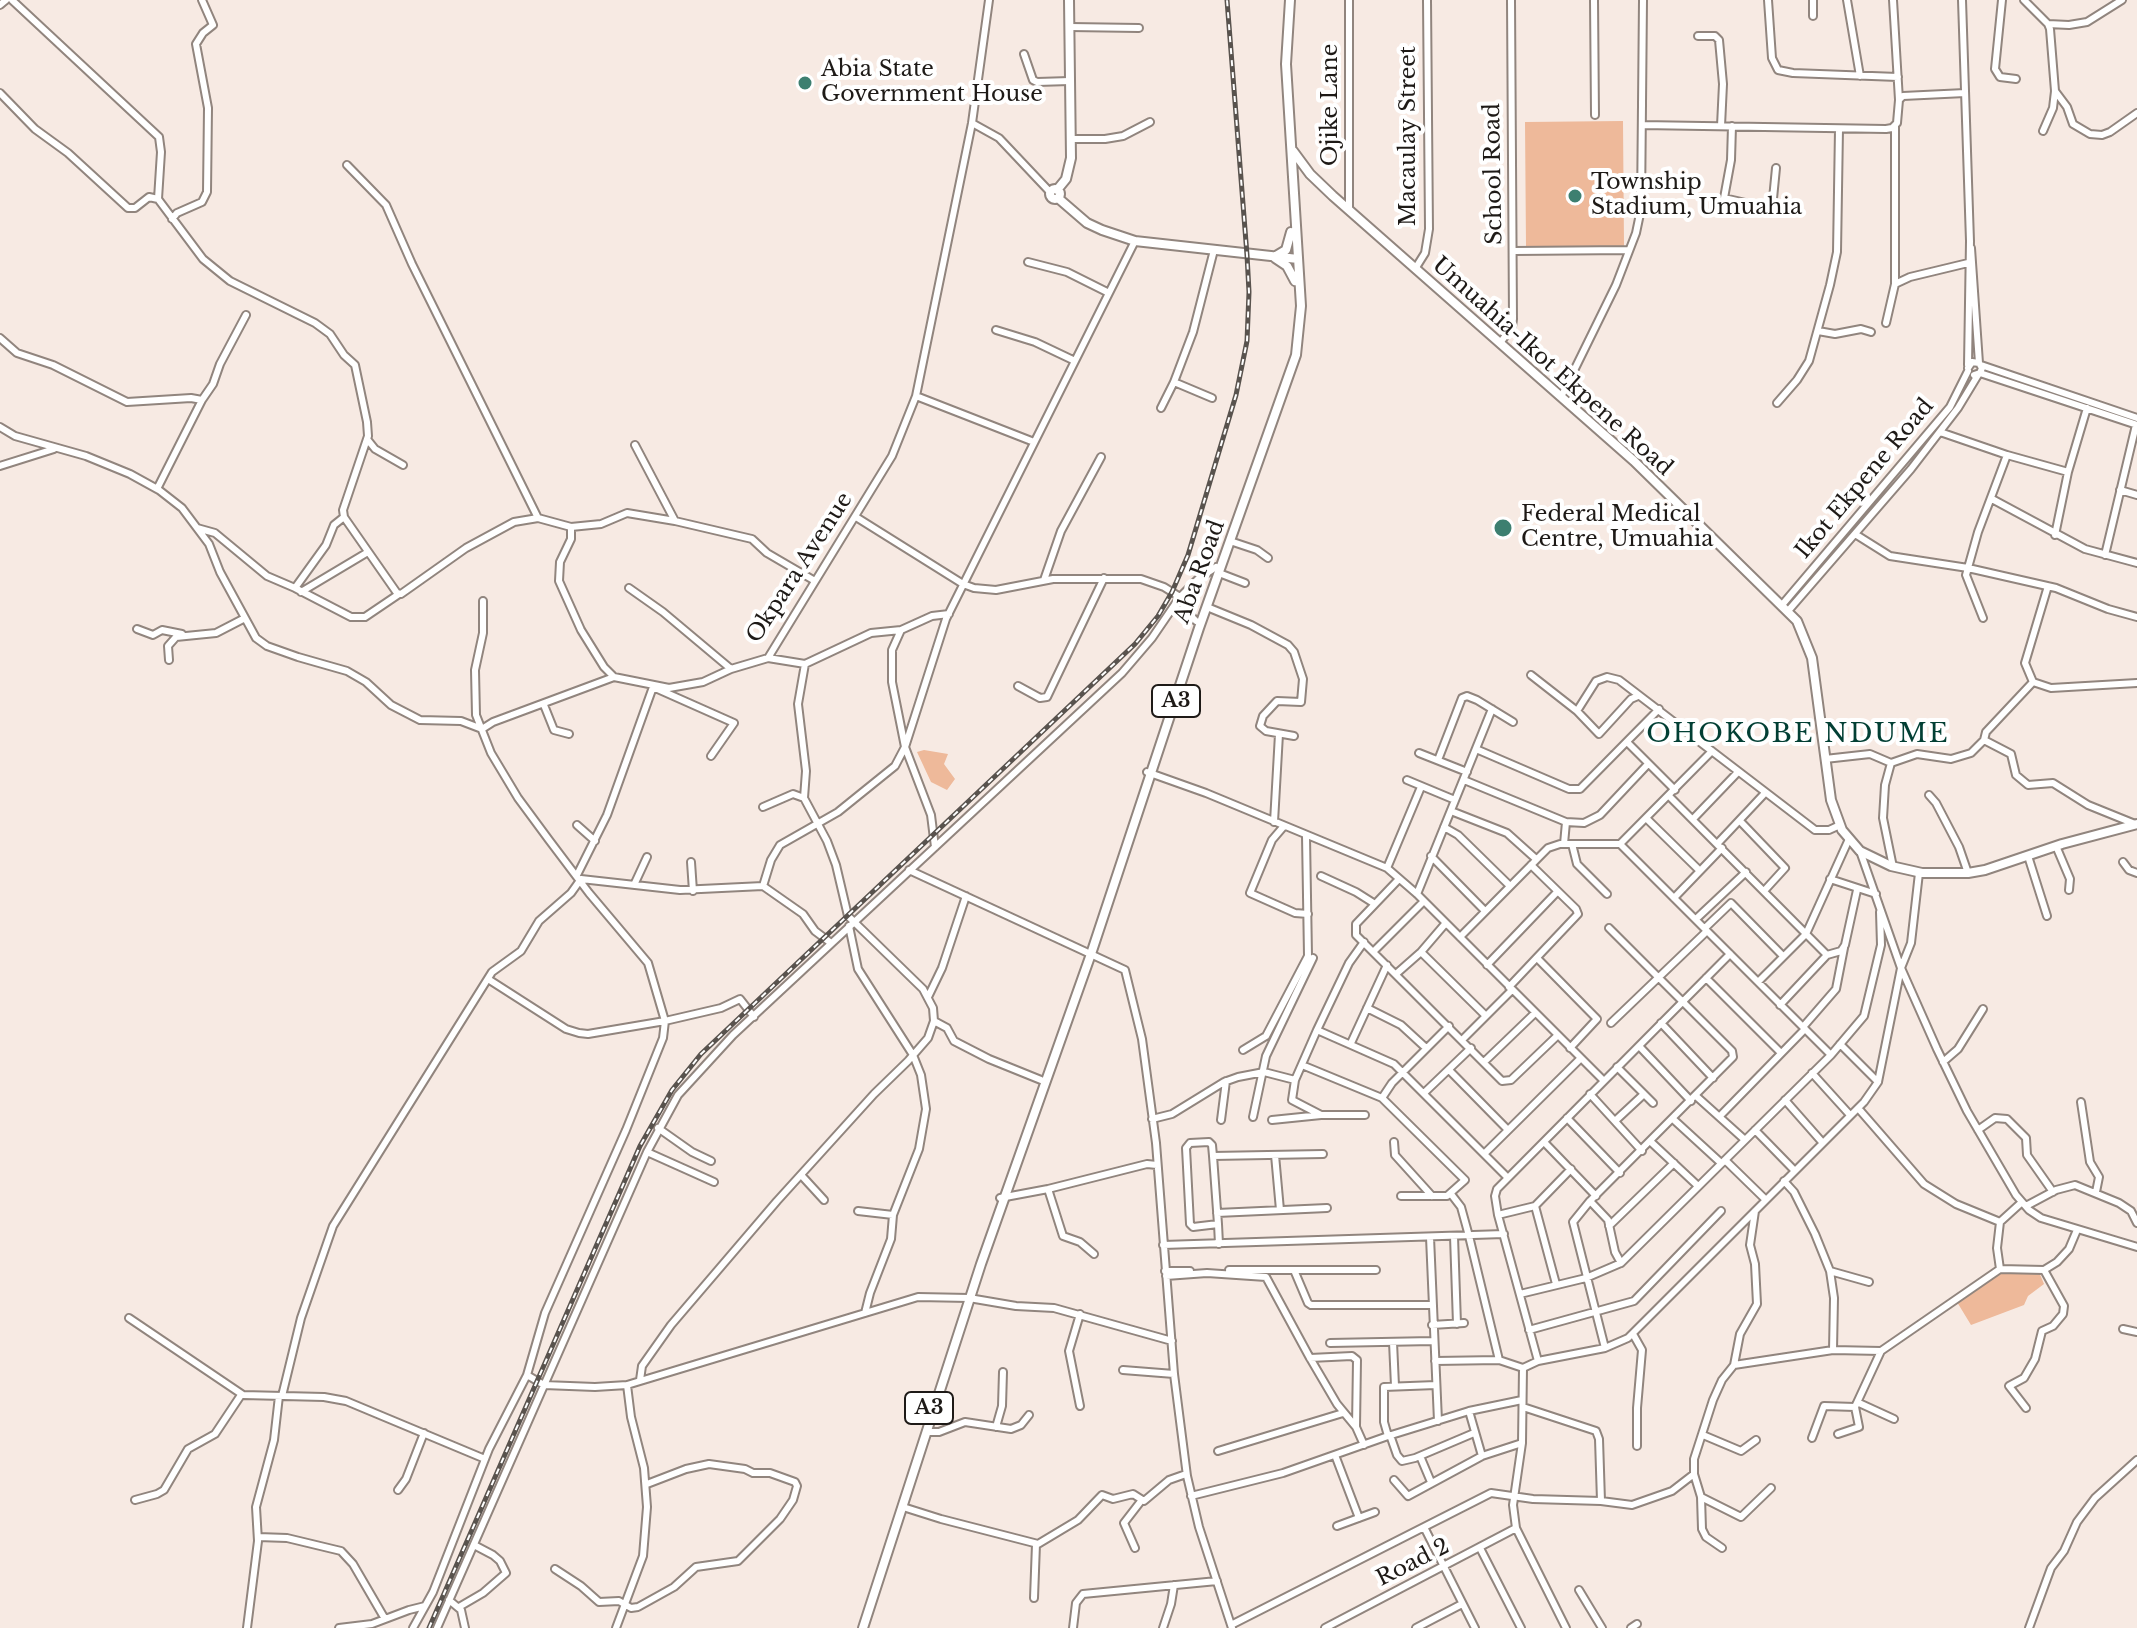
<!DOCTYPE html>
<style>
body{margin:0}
canvas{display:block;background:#f7eae3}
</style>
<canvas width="2137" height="1628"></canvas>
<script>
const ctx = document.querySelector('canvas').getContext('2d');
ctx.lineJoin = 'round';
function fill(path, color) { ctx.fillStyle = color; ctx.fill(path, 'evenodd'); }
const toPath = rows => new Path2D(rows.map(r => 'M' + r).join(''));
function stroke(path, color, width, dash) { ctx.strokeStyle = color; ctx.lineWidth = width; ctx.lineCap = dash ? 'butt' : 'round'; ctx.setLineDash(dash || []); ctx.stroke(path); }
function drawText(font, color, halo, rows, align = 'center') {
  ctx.font = font + ' "Libre Baskerville",serif'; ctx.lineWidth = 8; ctx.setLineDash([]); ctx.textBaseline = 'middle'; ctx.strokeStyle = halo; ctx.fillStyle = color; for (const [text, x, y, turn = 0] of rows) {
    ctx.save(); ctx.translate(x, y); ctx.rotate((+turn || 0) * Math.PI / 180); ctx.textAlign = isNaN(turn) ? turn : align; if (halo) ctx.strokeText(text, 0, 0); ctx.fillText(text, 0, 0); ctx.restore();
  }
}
const green = toPath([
 [1623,121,1624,246,1526,247,1525,122],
 [924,750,948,754,944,764,955,779,947,790,931,782,917,752],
 [2004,1271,2039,1272,2044,1284,2028,1296,2024,1305,1971,1325,1957,1302]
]);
const minor = toPath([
 [12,0,159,137,161,152,158,199,203,259,230,281,315,323,330,334,344,355,355,365,367,422,368,436,343,510,344,517,397,593,401,594,466,548,514,522,538,518],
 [1349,0,1349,210],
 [1594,0,1595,115],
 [1768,0,1772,58,1778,70,1793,73,1898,77],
 [1813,0,1813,16],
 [1847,0,1860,76],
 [1893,0,1899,100],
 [1962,0,1970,241,1968,365],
 [2002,0,1995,69,2000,77,2016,79],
 [2024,0,2048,24,2050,29,2055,91,2053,108,2043,131],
 [0,5,6,0],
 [2048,24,2069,25,2087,22,2122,0],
 [1070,27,1139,28],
 [1698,36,1715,36,1719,40,1723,84,1721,126],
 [1024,54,1033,80,1037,82,1070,81],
 [2055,91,2067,107,2073,124,2090,134,2102,135,2110,132,2137,113],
 [0,93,35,129,68,153,128,208,135,208,149,197,158,199],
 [972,123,999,138,1050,192],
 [1642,125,1886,129,1892,128,1897,123,1899,100,1903,96,1965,93],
 [1732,126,1731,160,1724,198,1772,209,1776,168],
 [1071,139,1105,139,1123,136,1150,122],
 [347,165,386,205,412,264,538,518,571,527,601,524,627,513,675,521],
 [172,219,177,213,202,202,207,192,208,108,196,44,203,33,213,25,202,0],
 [1971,248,1979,363,1982,368,1980,373,1974,375],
 [1514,251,1629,250],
 [1028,262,1067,272,1109,293],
 [1415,269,1425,253,1429,229,1427,0],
 [1895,284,1895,126],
 [1886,323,1895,284,1910,277,1968,263],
 [996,330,1035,342,1075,361],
 [1818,331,1835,334,1861,329,1871,332],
 [0,338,17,353,53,365,127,402,191,398,202,400],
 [1500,343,1512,327,1513,319,1511,0],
 [1981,365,2137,418],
 [1968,368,1972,362,1979,363],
 [1980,373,2137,425],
 [1174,382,1212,398],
 [1562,395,1616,285,1636,233,1641,209,1643,0],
 [916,396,1034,442],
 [1777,403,1797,380,1809,361,1830,285,1837,252,1839,129],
 [1161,408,1174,382,1193,332,1214,250],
 [0,427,15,436,86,456,130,474,159,490,182,508,209,544,220,572,256,638,267,646,298,657,347,671,366,682,391,705,420,720,461,721,482,729,493,722,614,677,669,688,703,682,731,669,768,658,892,456,916,396,972,123,989,0],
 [1940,432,2007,455],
 [367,439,375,449,403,465],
 [635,445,675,521,752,539,767,553,815,581],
 [0,466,54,449],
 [157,489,202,400,213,384,220,364,246,315],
 [2120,490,2137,495],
 [1992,499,2085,549,2137,563],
 [856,517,963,584,974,588,996,590,1053,579,1141,579,1164,587,1180,597,1188,613,1196,621],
 [571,527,571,539,560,562,559,581,581,630,604,667,614,677],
 [197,528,215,533,267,576,295,588,326,545,334,525,344,517],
 [1855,534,1890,556,1968,568,2056,588,2108,609,2137,617],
 [2055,535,2068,472,2087,408],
 [1230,541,1257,550,1268,558],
 [2105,555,2136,425],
 [1219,573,1245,583],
 [1044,580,1061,531,1101,457],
 [2048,586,2025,663,2033,682,2051,688,2137,683],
 [295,588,351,617,365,617,399,594],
 [629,588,663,612,731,669],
 [301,592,368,552],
 [483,601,483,633,475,670,476,715,491,753,518,798,549,840,589,893,648,963,665,1021,663,1038,626,1130,545,1313,527,1375,544,1385,595,1387,627,1385,918,1297,969,1298,1016,1306,1054,1308,1172,1341],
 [1782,605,1950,407,1968,371],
 [1207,607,1251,625,1288,645,1294,652,1303,679,1301,702,1277,701,1263,716,1260,726,1266,731,1294,736],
 [1788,611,1911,469,1958,408,1978,375],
 [1983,618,1966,575,1978,532,2007,455,2068,472],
 [137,629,153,635,162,630,182,634],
 [901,630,892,650,892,682,905,747,931,815,935,847],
 [768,658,805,664,871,633,901,630,932,616,949,614],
 [169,660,168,646,176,637,216,633,245,618],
 [805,664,798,704,806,771,804,798,827,841,836,865,848,916,923,989,933,1008,934,1021,947,1028,954,1041,989,1059,1041,1080],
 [1531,675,1577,711,1599,734,1631,699,1638,696],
 [2033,682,1986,732,1984,740,2011,754,2016,775,2028,785,2053,783,2088,805,2135,824],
 [1018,686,1040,698,1047,697,1104,578],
 [544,705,554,730,569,734],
 [1577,711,1596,681,1607,677,1619,680,1815,830,1829,830,1840,825],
 [1627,742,1675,790],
 [1476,749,1569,789,1580,789,1659,709],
 [1419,753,1467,772],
 [1825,759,1870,754,1891,763,1917,754,1951,759,1971,753,1984,740],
 [1438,760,1462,698,1467,696,1477,700,1513,722],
 [1891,763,1885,785,1883,818,1893,867],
 [1147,772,1206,793,1387,868,1417,894,1603,1080],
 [1407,780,1455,800],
 [1464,780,1566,822,1584,823,1600,815,1648,764],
 [1929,795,1936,803,1959,847,1968,873],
 [1669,796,1827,955],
 [763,807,793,794,804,798],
 [1451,811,1507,833,1536,859],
 [1646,818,1700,871],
 [1693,819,1738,772],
 [1740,821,1785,868,1764,891],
 [1274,822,1279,734],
 [577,825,595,841],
 [1284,826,1272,840,1250,893,1295,913,1308,914],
 [1444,827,1458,835,1510,886],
 [1718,843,1765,793],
 [1564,844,1566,822],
 [1572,844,1577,864,1607,894],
 [1620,844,1831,1055],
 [2056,846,2070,879,2069,890],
 [1860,851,1901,968,1937,1049,1967,1111,2016,1195,2029,1210,2041,1218,2137,1247],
 [1431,856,1485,911],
 [2028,856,2047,916],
 [691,862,693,891],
 [2123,862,2129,870,2137,873],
 [1387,868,1421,787],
 [909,870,1125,970,1142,1039,1156,1143,1174,1374,1187,1476,1199,1527,1232,1628],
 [577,875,607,815,653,687,734,723,711,756],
 [1321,876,1356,892,1375,904],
 [1399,879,1356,924,1356,935,1502,1081,1511,1080,1558,1035],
 [1830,879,1876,894],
 [634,885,647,857],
 [763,886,803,914,815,931,831,943],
 [1417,894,1492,709],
 [1674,898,1722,848],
 [1696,919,1746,872],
 [849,926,858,969,913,1055,921,1075,926,1109,919,1149,893,1215,891,1239,870,1293,865,1313],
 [1705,928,1731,903,1783,956],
 [1460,937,1548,848,1560,844,1620,844,1712,751],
 [1364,942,1349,963,1317,1030,1295,1080,1292,1100,1321,1115,1365,1115],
 [1374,951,1424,901],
 [1421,952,1486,1016],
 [1537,958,1597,1019,1570,1048],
 [1487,965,1557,892],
 [1396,974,1421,952,1445,924],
 [1706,978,1781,1053],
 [488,979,566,1029,579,1033,588,1034,665,1021,721,1008,740,999,754,1017],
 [1758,982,1806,934,1849,839],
 [1509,987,1578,914,1576,909,1531,865],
 [928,997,942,968,966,896],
 [1780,1005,1827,955,1841,951,1845,945,1857,890],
 [1367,1008,1401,1025,1426,1048],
 [1611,1023,1707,931],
 [1661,1023,1713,1078],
 [1803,1027,1836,989,1844,948],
 [1317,1030,1394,1064,1507,1177],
 [1462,1040,1512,990],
 [1351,1043,1387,965],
 [1840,1044,1878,1082],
 [1639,1046,1691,1101],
 [1243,1050,1266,1036,1308,956,1306,836],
 [1484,1062,1535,1013],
 [1943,1062,1958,1049,1983,1009],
 [1302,1065,1382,1098,1465,1180,1447,1196,1401,1196],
 [1617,1067,1653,1103],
 [1449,1070,1508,1130],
 [1812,1073,1850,1115],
 [1424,1093,1471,1048],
 [1590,1094,1642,1151],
 [1696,1096,1745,1140],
 [1382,1098,1392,1083,1449,1026],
 [1785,1100,1822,1142],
 [2081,1102,2090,1162,2099,1177,2096,1192],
 [1858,1108,1924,1184,1956,1204,2000,1222],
 [1720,1116,1805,1029],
 [1253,1117,1266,1056,1313,958],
 [1567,1118,1620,1173],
 [1152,1119,1172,1114,1224,1082,1238,1077,1264,1072,1295,1080],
 [1673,1119,1721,1163],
 [1221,1120,1226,1081],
 [1272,1120,1321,1115],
 [1615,1121,1644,1094],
 [658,1128,692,1152,711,1161],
 [1755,1130,1794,1170],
 [1978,1130,1995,1118,2007,1119,2026,1138,2027,1155,2053,1192],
 [1394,1142,1395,1155,1432,1196],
 [1544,1142,1596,1196],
 [1651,1142,1698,1186],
 [647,1152,714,1182],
 [1485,1153,1581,1058],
 [1275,1155,1280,1210],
 [1213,1156,1323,1154],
 [1725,1160,1766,1200],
 [802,1176,824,1200],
 [1784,1181,1794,1192,1815,1234,1830,1271,1834,1298,1833,1350],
 [1048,1189,1063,1236,1080,1242,1094,1254],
 [1451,1194,1461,1207,1469,1236,1499,1360],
 [1000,1198,1048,1189,1147,1164,1157,1165],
 [1590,1201,1608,1220,1615,1252,1621,1263],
 [1535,1206,1556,1284],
 [2026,1206,2056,1190,2075,1185,2119,1203,2131,1211,2137,1223],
 [858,1211,893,1215],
 [1217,1213,1327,1208],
 [1498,1215,1535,1206,1571,1169],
 [1218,1224,1193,1227,1190,1224,1186,1148,1190,1143,1209,1142,1212,1145,1213,1156,1218,1224,1219,1244],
 [1609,1226,1674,1163],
 [1454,1236,1457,1324],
 [1430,1237,1438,1421],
 [1163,1245,1504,1234],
 [2000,1269,1997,1248,2000,1222,2022,1202],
 [1229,1270,1376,1270],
 [1294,1270,1308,1303,1311,1305,1431,1305],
 [1165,1271,1190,1271],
 [1830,1271,1869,1282],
 [1166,1276,1207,1273,1266,1277,1310,1358,1337,1404,1356,1427,1364,1445],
 [1520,1294,1586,1278,1621,1263,1831,1055,1864,1016,1881,945,1880,912],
 [129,1318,243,1395,324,1397,346,1401,485,1459],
 [1432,1325,1464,1323],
 [2123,1329,2137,1332],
 [1529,1330,1634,1301,1721,1211],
 [1633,1334,1642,1350,1637,1408,1637,1446],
 [1393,1342,1395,1386],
 [1330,1343,1433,1341],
 [1605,1348,1573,1222,1590,1201,1733,1057,1732,1051,1609,928],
 [1310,1358,1352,1356,1357,1360,1356,1427],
 [1435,1361,1499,1360,1523,1368],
 [1538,1361,1498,1215,1495,1196,1497,1189,1730,954],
 [1734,1365,1833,1350,1881,1351],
 [1123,1370,1174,1374],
 [640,1380,642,1366,671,1325,777,1201,874,1094,908,1061,928,1038,934,1021],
 [282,1396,301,1318,333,1226,492,972,521,951,539,921,571,893,581,879,680,890,763,886,771,860,780,845,838,812,895,766,905,747,946,619,1135,241],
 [1859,1403,1894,1419],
 [1080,1406,1069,1351,1080,1314],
 [1523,1407,1596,1431,1599,1439,1601,1501],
 [1855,1407,1881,1351,2000,1269,2044,1270,2057,1262,2069,1249,2077,1230],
 [2026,1408,2009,1386,2024,1378,2035,1359,2042,1331,2053,1326,2063,1314,2064,1306,2044,1270],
 [1469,1411,1482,1456],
 [996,1427,1002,1406,1003,1372],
 [927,1432,939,1432,965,1422,1011,1429,1021,1425,1029,1415],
 [1838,1434,1859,1427,1855,1407],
 [1390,1435,1397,1455,1402,1461,1415,1458,1474,1433],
 [1703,1435,1741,1451,1756,1440],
 [1388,1436,1384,1422,1384,1387,1436,1385],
 [1812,1438,1824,1406,1855,1407],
 [1218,1451,1343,1413],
 [1335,1455,1359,1518],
 [1420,1456,1431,1482],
 [1394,1480,1408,1496,1482,1456,1522,1443],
 [398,1490,406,1479,424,1433],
 [1191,1496,1283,1473,1388,1436,1469,1411,1522,1400],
 [1701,1497,1741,1517,1771,1488],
 [135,1500,157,1494,164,1490,188,1449,215,1434,241,1395],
 [903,1507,941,1519,1038,1544,1078,1520,1102,1495,1113,1499,1133,1494,1144,1501,1169,1480,1186,1474],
 [1337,1526,1375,1512],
 [1424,1527,1475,1628],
 [258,1537,287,1538,341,1551,353,1564,385,1619],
 [1135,1548,1124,1523,1141,1501],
 [1480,1548,1521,1628],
 [1722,1548,1706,1537,1702,1529,1701,1497,1694,1474,1694,1459,1713,1400,1722,1380,1734,1365,1740,1334,1757,1304,1755,1264,1750,1245,1755,1211],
 [555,1569,581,1586,599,1602,619,1601,631,1608,638,1607,674,1587,696,1567,738,1561,780,1519,793,1500,797,1486,795,1482,770,1473,753,1473,745,1469,709,1464,686,1469,647,1484],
 [1579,1590,1602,1628],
 [1034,1598,1036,1544],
 [449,1600,461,1610,465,1628],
 [459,1607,483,1593,506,1573,500,1561,493,1555,474,1545],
 [1231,1625,1491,1493,1533,1499,1601,1501,1632,1505,1672,1491,1694,1474],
 [247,1628,258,1541,256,1507,274,1440,279,1396],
 [339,1628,372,1624,409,1610,425,1606],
 [413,1628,433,1592,489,1449,527,1375],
 [437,1628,647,1152,678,1095,733,1035,1122,673,1152,638,1180,597,1198,579,1216,567],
 [616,1628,643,1556,647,1507,644,1468,631,1417,627,1385],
 [1073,1628,1076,1603,1083,1594,1217,1581],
 [1163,1628,1171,1604,1174,1585],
 [1325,1628,1516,1528],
 [1416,1628,1462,1604],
 [1566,1628,1516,1528,1513,1505,1522,1443,1523,1368,1538,1361,1605,1348,1628,1338,1864,1102,1878,1082,1901,968,1911,943,1919,873],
 [1631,1628,1637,1624],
 [2029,1628,2051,1568,2064,1551,2077,1522,2095,1498,2137,1460]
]);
const major = toPath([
 [1293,151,1310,174,1333,196,1634,461,1797,621,1812,658,1831,800,1842,830,1860,851,1891,866,1922,873,1968,873,1985,870,2062,844,2137,824],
 '1050 194a5 5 0 1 1 10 0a5 5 0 1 1-10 0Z',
 [1057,190,1066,179,1071,158,1069,0],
 [1058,198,1087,223,1102,230,1135,241,1298,259],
 [1276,256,1286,250,1291,232],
 [1275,258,1287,266,1295,281],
 [863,1628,981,1264,1091,954,1199,628,1296,355,1301,306,1286,64,1290,0]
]);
const rail = toPath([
 [429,1628,640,1146,672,1090,701,1054,1135,644,1158,616,1172,592,1188,555,1236,395,1247,341,1249,292,1247,255,1227,0]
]);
const markers = [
 [805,83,8,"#3d7f70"],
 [1575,196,8,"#3d7f70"],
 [1503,528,10,"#3d7f70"]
];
const shields = [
 [1176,701,48],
 [929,1408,48]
];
const shieldNames = [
 ["A3",1176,701],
 ["A3",929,1408]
];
const poiNames = [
 ["Abia State",821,70],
 ["Government House",821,95],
 ["Township",1591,183],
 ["Stadium, Umuahia",1591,208],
 ["Federal Medical",1521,515],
 ["Centre, Umuahia",1521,540]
];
const streetNames = [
 ["Ojike Lane",1331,105,-90],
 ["Macaulay Street",1409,136,-90],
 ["School Road",1494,174,-91],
 ["Umuahia-Ikot Ekpene Road",1552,367,42],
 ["Ikot Ekpene Road",1865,479,-50],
 ["Okpara Avenue",800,568,-57],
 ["Aba Road",1200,572,-70],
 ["Road 2",1413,1563,-27]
];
const quarterNames = [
 ["OHOKOBE NDUME",1798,735]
];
fill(green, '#eeb99a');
stroke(minor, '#91857e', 10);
stroke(major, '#91857e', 12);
stroke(minor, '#fff', 6);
stroke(major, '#fff', 8);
stroke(rail, '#59534e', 5);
stroke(rail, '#fff', 2, [6]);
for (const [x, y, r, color] of markers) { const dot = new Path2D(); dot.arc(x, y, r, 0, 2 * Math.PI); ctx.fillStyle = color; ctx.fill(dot); stroke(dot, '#fff', 3); }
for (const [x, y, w] of shields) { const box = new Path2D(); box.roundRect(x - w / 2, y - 16, w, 32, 6); ctx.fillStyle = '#fff'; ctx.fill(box); stroke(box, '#1e1a17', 2); }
drawText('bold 20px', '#1e1a17', null, shieldNames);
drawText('22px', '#1e1a17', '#fff', poiNames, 'left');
drawText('22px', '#1e1a17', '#fff', streetNames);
ctx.letterSpacing = '2px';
drawText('26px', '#023f34', '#fff', quarterNames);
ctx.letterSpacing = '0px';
</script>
